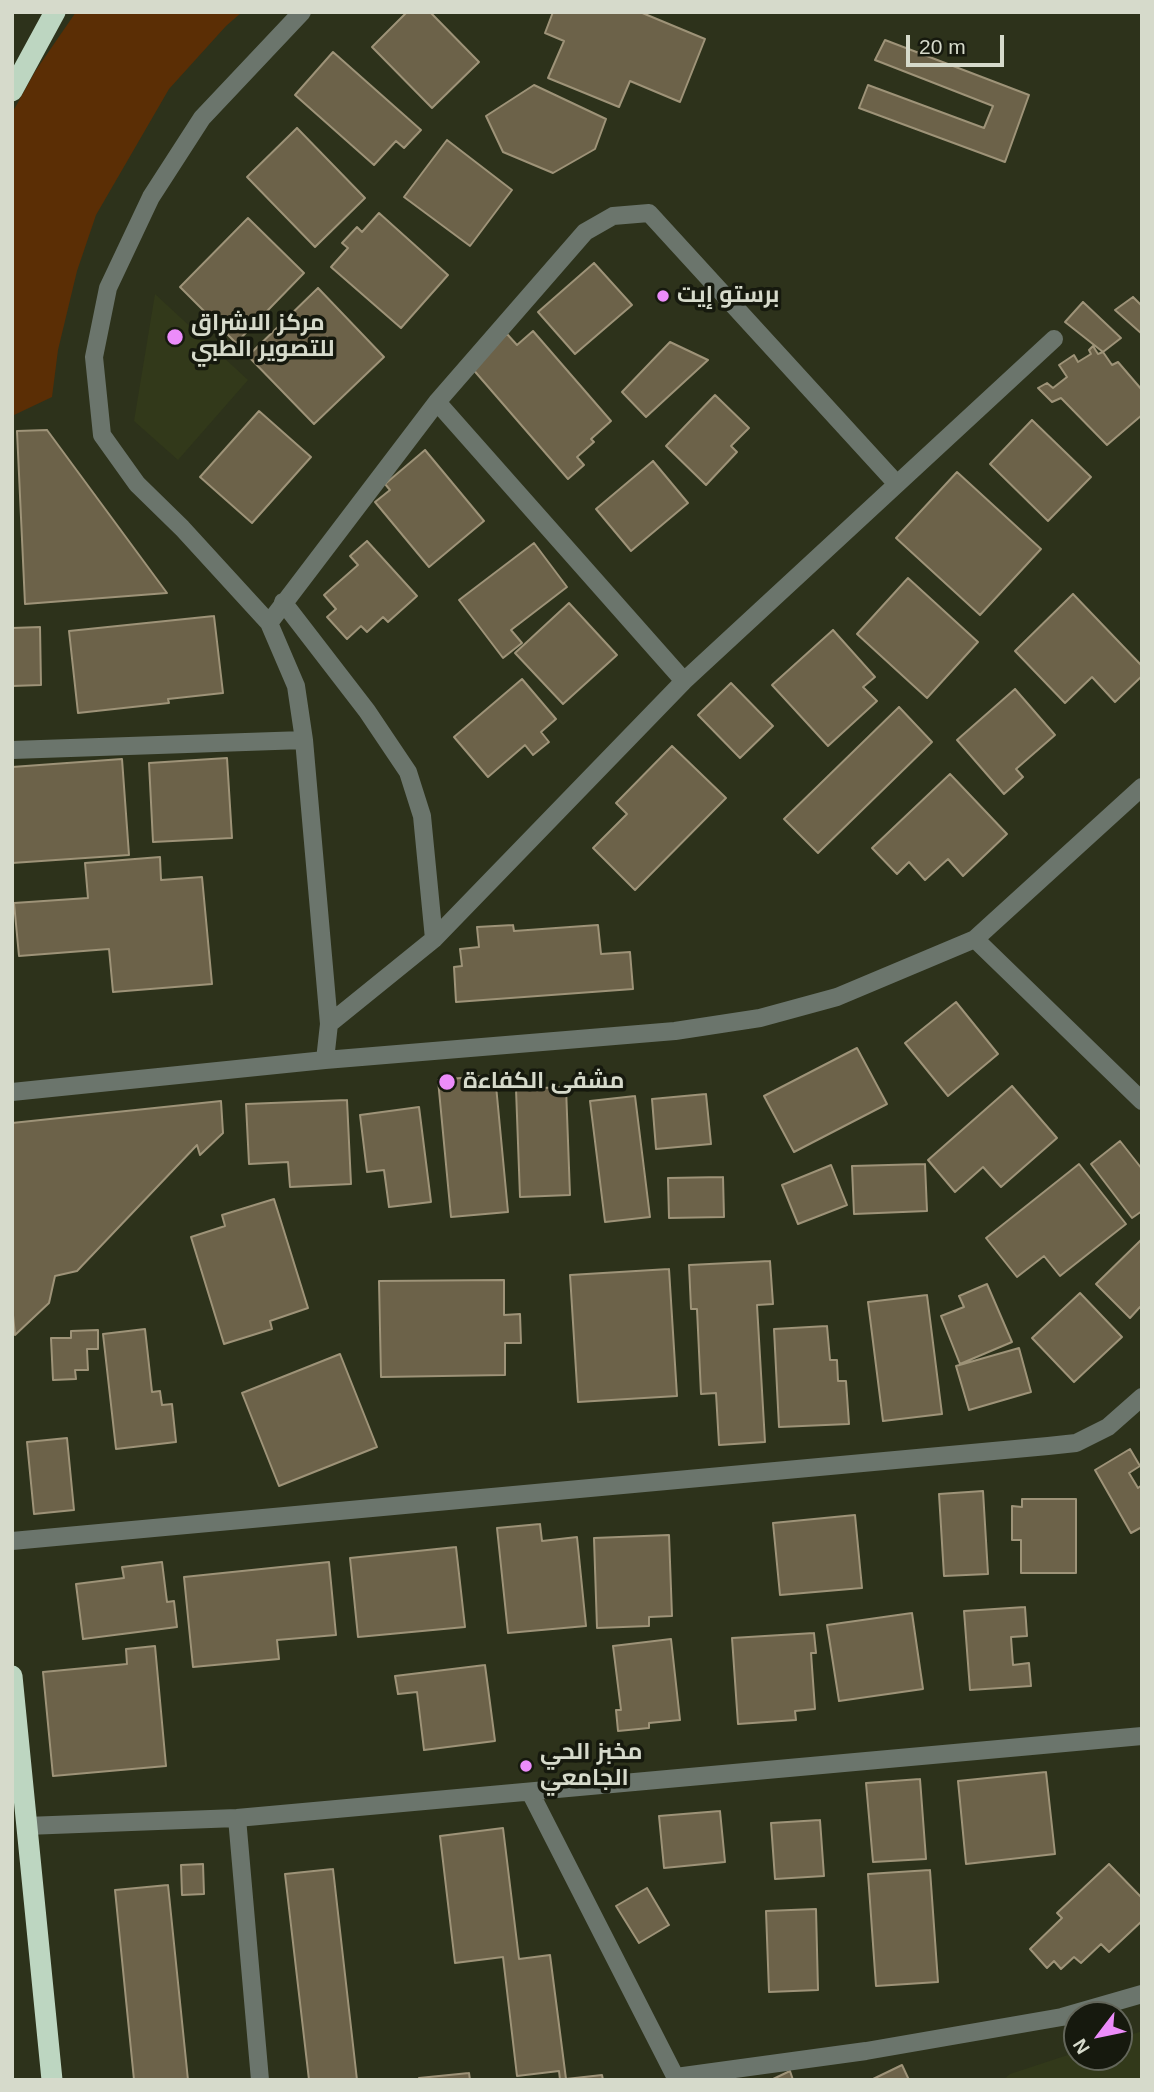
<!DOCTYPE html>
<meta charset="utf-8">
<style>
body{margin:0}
#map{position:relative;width:1154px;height:2092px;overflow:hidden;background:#2d321b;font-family:Helvetica,sans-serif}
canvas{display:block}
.frame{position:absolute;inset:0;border:14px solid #d6dacb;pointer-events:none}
.north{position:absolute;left:1063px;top:2001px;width:70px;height:70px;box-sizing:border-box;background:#16190e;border:2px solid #63665a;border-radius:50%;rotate:238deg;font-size:19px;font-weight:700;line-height:28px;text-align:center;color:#d6dacb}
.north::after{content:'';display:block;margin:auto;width:24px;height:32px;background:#ec8cfa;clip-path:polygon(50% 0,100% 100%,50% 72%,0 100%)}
.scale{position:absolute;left:906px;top:35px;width:98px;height:32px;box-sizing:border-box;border:4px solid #d6dacb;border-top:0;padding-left:9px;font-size:21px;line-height:24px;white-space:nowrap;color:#d6dacb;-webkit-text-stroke:5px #16190e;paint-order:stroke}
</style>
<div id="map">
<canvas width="1154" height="2092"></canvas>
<div class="frame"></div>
<div class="north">N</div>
<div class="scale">20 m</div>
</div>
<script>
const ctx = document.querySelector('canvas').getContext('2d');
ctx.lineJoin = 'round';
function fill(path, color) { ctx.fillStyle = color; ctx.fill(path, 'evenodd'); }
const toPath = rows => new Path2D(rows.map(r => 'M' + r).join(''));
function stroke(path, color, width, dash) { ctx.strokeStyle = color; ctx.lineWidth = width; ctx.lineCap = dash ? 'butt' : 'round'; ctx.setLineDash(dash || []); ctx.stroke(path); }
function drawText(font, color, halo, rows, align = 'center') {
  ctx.font = font + ' Helvetica,Cairo,sans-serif'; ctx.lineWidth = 7; ctx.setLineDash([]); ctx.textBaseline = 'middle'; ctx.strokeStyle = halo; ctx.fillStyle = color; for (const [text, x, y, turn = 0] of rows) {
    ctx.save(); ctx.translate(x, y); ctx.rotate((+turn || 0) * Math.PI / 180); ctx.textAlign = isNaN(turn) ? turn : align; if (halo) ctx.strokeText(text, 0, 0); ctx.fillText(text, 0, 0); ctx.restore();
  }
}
const built = toPath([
 [155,294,248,380,178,460,134,421],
 [1142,2031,1142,2080,1003,2080,1010,2074,1077,2052,1077,2057,1119,2057,1119,2039]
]);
const green = toPath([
 [76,12,242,12,226,26,169,89,96,215,77,271,58,350,52,397,12,416,12,113,36,70]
]);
const building = toPath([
 [407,12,430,12,479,62,432,108,372,47,407,12],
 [553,12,640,12,705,39,680,102,630,81,619,107,548,78,564,41,545,33,553,12],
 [885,40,1029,95,1005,162,859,108,868,85,984,128,993,106,875,60,885,40],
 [333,52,421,130,404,148,396,141,374,165,295,95,333,52],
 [534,85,606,119,595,149,553,173,503,152,486,116,534,85],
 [297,128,365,198,315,247,247,177,297,128],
 [447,140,512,190,470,246,404,197,447,140],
 [379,213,448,275,401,328,331,267,348,248,342,243,357,227,362,232,379,213],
 [248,218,304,273,236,343,180,287,248,218],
 [594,263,632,305,575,354,538,312,594,263],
 [318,288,384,357,314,424,248,356,318,288],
 [1133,297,1142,306,1142,334,1115,310,1133,297],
 [1083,302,1121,338,1103,352,1065,322,1083,302],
 [533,331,611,421,591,439,594,442,577,457,584,465,568,479,471,367,507,334,517,345,533,331],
 [670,342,708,360,646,417,622,392,670,342],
 [1093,346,1098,354,1103,352,1112,365,1118,362,1142,390,1142,415,1107,445,1061,398,1052,402,1038,388,1047,383,1053,388,1067,377,1059,365,1074,355,1078,362,1091,354,1089,350,1093,346],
 [715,395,749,428,731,446,737,452,706,485,666,446,715,395],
 [259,411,311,457,252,523,200,477,259,411],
 [1032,420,1091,477,1048,521,990,464,1032,420],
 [47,430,167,593,25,604,17,431,47,430],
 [425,450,484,521,429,567,375,502,390,490,385,484,425,450],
 [653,461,688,503,631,551,596,509,653,461],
 [957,472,1041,549,980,615,896,538,957,472],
 [367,541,417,596,388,622,383,617,367,632,361,626,347,639,327,617,336,609,324,595,358,565,350,556,367,541],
 [534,543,567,587,511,630,522,643,503,658,459,600,534,543],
 [908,578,978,642,927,698,857,634,908,578],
 [1073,594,1142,666,1142,676,1115,702,1092,677,1065,703,1015,651,1073,594],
 [569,603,617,655,563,704,515,653,569,603],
 [214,616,223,693,168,699,169,703,78,713,69,631,214,616],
 [40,627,41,685,12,686,12,628,40,627],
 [833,630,875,677,863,687,877,701,828,746,772,685,833,630],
 [522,679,556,719,541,732,549,742,533,755,525,745,488,777,454,737,522,679],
 [731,683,773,726,740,758,698,715,731,683],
 [1015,689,1055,735,1016,769,1023,777,1004,794,957,740,1015,689],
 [899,707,932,742,818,853,784,819,899,707],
 [672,746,726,798,635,890,593,848,627,814,616,803,672,746],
 [227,758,232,838,153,842,149,763,227,758],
 [122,759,129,855,12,863,12,767,122,759],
 [950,774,1007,834,963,876,948,859,925,880,909,862,897,874,872,848,950,774],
 [160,857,161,880,202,877,212,984,113,992,109,949,19,956,14,903,88,898,85,863,160,857],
 [513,925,514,931,598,925,601,954,630,952,633,989,456,1002,454,967,462,966,460,949,479,947,477,927,513,925],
 [956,1002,998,1054,948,1096,905,1043,956,1002],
 [857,1048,887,1104,794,1152,764,1096,857,1048],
 [495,1075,508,1212,451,1217,438,1080,495,1075],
 [1012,1086,1057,1138,1001,1187,983,1167,955,1192,928,1160,1012,1086],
 [566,1087,570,1195,520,1197,516,1089,566,1087],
 [706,1094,711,1144,656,1149,652,1099,706,1094],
 [635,1096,650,1217,605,1222,590,1101,635,1096],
 [347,1100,351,1184,290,1187,288,1162,249,1164,246,1104,347,1100],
 [221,1101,223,1133,200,1155,197,1145,77,1271,55,1276,49,1303,15,1335,12,1305,12,1123,221,1101],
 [419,1107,431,1202,389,1207,384,1170,367,1172,360,1115,419,1107],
 [1120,1141,1142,1169,1142,1211,1132,1218,1091,1164,1120,1141],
 [925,1164,927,1211,854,1214,852,1166,925,1164],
 [1079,1164,1126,1224,1060,1276,1044,1256,1017,1277,986,1238,1079,1164],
 [831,1165,847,1205,798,1224,782,1185,831,1165],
 [723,1177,724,1217,669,1218,668,1178,723,1177],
 [274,1199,308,1308,270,1321,272,1329,224,1344,191,1237,225,1226,222,1215,274,1199],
 [1142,1239,1142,1309,1140,1307,1130,1318,1096,1284,1142,1239],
 [770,1261,773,1304,757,1305,765,1442,719,1445,716,1393,701,1394,697,1309,691,1309,689,1265,770,1261],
 [669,1269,677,1396,578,1402,570,1275,669,1269],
 [504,1280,504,1315,520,1314,521,1343,505,1343,505,1375,381,1377,379,1281,504,1280],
 [987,1284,1012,1342,960,1364,941,1316,964,1307,959,1296,987,1284],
 [1080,1293,1122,1337,1074,1382,1032,1338,1080,1293],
 [927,1295,942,1414,883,1421,868,1302,927,1295],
 [827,1326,830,1360,837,1360,838,1381,846,1381,849,1424,779,1427,774,1329,827,1326],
 [145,1329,152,1392,160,1391,162,1405,172,1404,176,1442,116,1449,103,1334,145,1329],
 [98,1330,98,1349,87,1349,88,1370,75,1370,76,1379,53,1380,51,1338,71,1338,71,1331,98,1330],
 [1019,1348,1031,1392,969,1410,956,1366,1019,1348],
 [340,1354,377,1447,279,1486,242,1393,340,1354],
 [67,1438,74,1510,34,1514,27,1442,67,1438],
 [1130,1449,1140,1466,1129,1473,1138,1488,1142,1485,1142,1527,1131,1533,1095,1470,1130,1449],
 [983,1491,988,1574,944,1576,939,1494,983,1491],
 [1022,1499,1076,1499,1076,1573,1021,1573,1021,1540,1012,1540,1012,1506,1022,1507,1022,1499],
 [855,1515,862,1588,780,1595,773,1523,855,1515],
 [540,1524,542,1541,577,1537,586,1626,508,1633,497,1528,540,1524],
 [669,1535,672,1616,649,1617,649,1626,597,1628,594,1538,669,1535],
 [456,1547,465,1627,358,1637,350,1558,456,1547],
 [162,1562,167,1602,174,1601,177,1627,83,1639,76,1584,124,1578,122,1567,162,1562],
 [329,1562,336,1635,277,1640,279,1659,193,1667,184,1577,329,1562],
 [1025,1607,1027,1636,1011,1637,1013,1665,1029,1663,1031,1686,970,1690,964,1611,1025,1607],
 [912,1613,923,1689,839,1701,827,1625,912,1613],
 [814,1633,816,1653,811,1653,815,1709,795,1711,796,1720,738,1724,732,1638,814,1633],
 [671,1639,680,1720,649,1723,649,1728,618,1731,616,1710,621,1710,613,1646,671,1639],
 [155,1646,166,1766,53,1776,43,1672,127,1664,126,1649,155,1646],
 [485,1665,495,1741,424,1750,417,1692,398,1694,395,1676,485,1665],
 [1046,1772,1055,1854,966,1864,958,1781,1046,1772],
 [920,1779,926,1859,873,1862,866,1783,920,1779],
 [720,1811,725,1862,664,1868,659,1816,720,1811],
 [820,1820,824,1876,775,1879,771,1823,820,1820],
 [503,1828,519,1959,550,1955,566,2079,602,2075,603,2080,560,2080,559,2071,517,2076,503,1957,455,1963,440,1836,503,1828],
 [203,1864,204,1894,182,1895,181,1865,203,1864],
 [1109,1864,1142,1898,1142,1921,1109,1952,1101,1944,1081,1963,1074,1957,1061,1969,1054,1961,1047,1968,1030,1949,1062,1918,1057,1913,1109,1864],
 [333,1869,357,2080,309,2080,285,1874,333,1869],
 [930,1870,938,1982,876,1986,868,1874,930,1870],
 [168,1885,188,2080,134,2080,115,1890,168,1885],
 [647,1888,669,1925,639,1943,616,1906,647,1888],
 [816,1909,818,1990,769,1992,766,1911,816,1909],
 [902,2065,909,2080,871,2080,902,2065],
 [790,2071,793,2080,771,2080,790,2071],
 [469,2073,470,2080,419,2080,419,2078,469,2073]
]);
const minor = toPath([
 [302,12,202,118,151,197,108,288,94,357,102,435,137,484,182,528,269,623,296,686,304,740,329,1024,325,1060],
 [437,402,684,681],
 [283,602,367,711,408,772,422,816,434,939],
 [269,623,437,402,585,232,613,216,649,213,896,483],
 [12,750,304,740],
 [975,939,1142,1101],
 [329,1024,434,939,684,681,1054,339],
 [12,1092,325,1060,675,1031,760,1018,837,997,975,939,1142,787],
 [12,1541,1048,1446,1076,1443,1108,1427,1142,1397],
 [530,1792,677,2080],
 [237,1818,260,2080],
 [26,1826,237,1818,1142,1736],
 [676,2077,866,2051,1062,2017,1142,1994]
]);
const highway = toPath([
 [12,91,55,12],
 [12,1676,52,2080]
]);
const markers = [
 [663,296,7,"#ec8cfa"],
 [175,337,9,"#ec8cfa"],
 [447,1082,9,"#ec8cfa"],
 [526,1766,7,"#ec8cfa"]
];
const poiNames = [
 ["برستو إيت",677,296],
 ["مركز الاشراق",191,324],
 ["للتصوير الطبي",191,350],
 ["مشفى الكفاءة",463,1082],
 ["مخبز الحي",540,1753],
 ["الجامعي",540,1779]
];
fill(built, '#32391a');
fill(green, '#5b2e05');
fill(building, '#6c6249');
stroke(building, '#9e9378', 2);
stroke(minor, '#6b756c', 18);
stroke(highway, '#bdd6c1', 21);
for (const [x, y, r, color] of markers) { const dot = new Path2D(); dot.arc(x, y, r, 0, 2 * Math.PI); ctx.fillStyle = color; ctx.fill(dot); stroke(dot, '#16190e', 2.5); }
drawText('bold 23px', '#d6dacb', '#16190e', poiNames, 'left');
</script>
